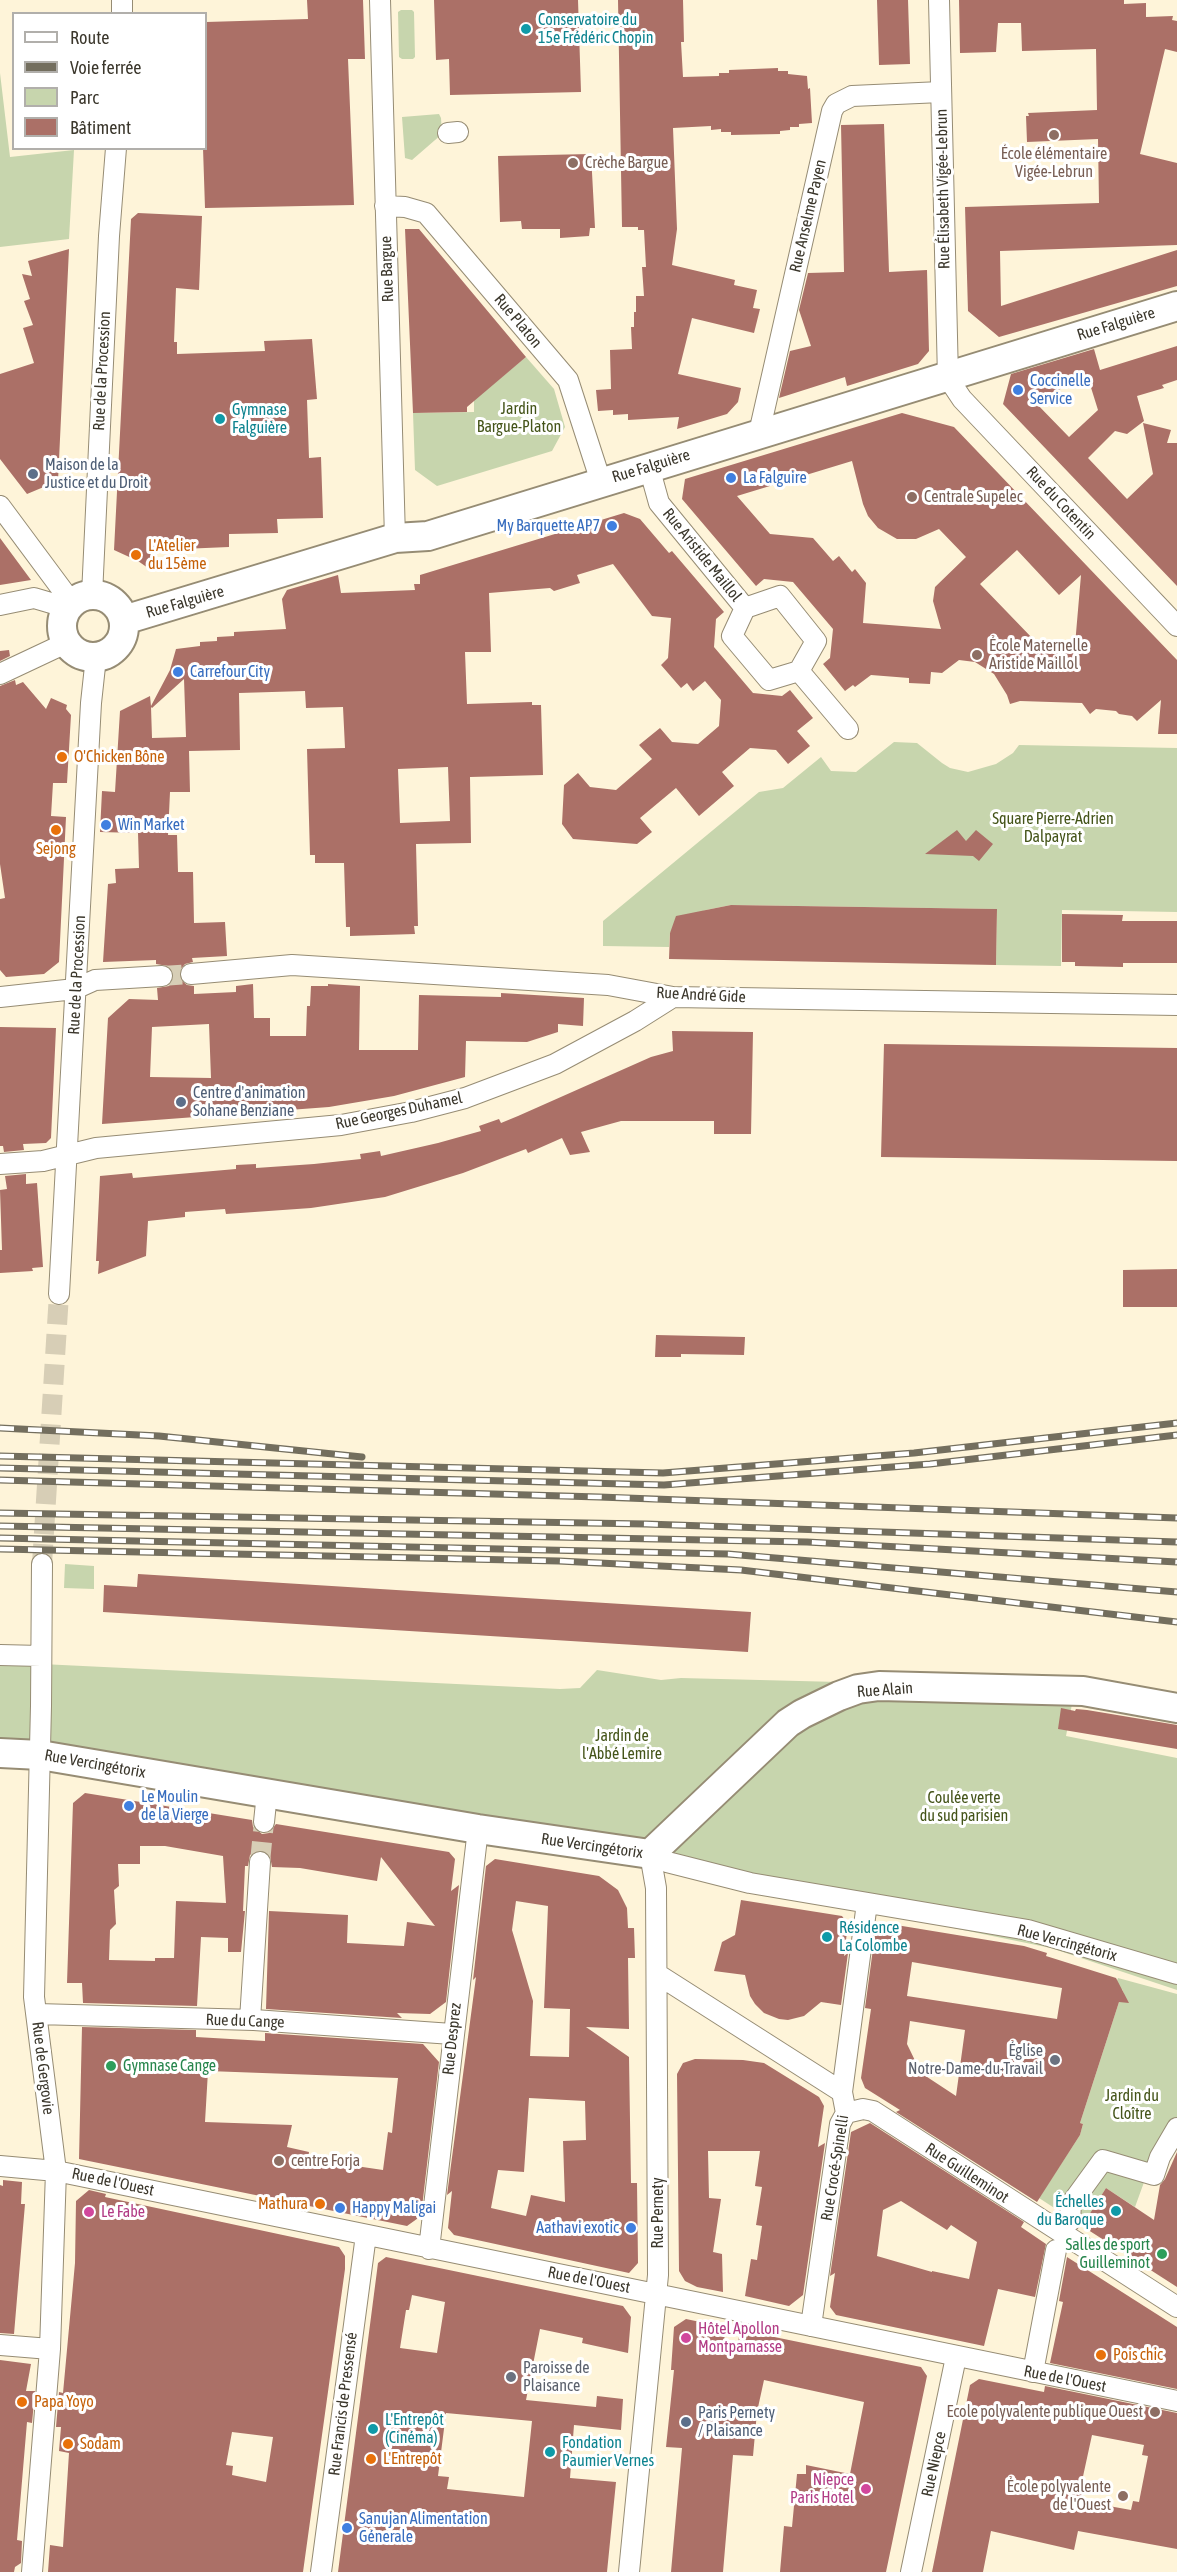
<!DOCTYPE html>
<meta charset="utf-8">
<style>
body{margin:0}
#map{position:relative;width:1177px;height:2572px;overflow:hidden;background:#fef4d9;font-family:"Asap Condensed",sans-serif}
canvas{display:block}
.legend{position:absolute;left:12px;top:12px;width:195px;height:138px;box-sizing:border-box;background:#fff;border:2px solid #b1afab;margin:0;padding:8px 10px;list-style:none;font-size:18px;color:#3b372c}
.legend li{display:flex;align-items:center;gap:12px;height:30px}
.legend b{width:30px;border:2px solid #b1afab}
</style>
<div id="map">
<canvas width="1177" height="2572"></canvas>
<ul class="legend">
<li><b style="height:8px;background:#fff"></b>Route</li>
<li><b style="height:8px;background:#736e5e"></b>Voie ferrée</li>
<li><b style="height:16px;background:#c7d5ad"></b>Parc</li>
<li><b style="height:16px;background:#ab7067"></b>Bâtiment</li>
</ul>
</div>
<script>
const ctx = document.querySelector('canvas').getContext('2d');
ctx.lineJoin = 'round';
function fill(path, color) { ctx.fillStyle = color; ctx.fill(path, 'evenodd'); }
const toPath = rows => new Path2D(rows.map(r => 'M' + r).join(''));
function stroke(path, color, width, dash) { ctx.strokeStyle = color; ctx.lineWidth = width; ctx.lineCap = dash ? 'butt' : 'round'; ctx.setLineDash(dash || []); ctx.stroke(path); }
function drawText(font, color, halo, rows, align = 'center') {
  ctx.font = font + ' "Asap Condensed",sans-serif'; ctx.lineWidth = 6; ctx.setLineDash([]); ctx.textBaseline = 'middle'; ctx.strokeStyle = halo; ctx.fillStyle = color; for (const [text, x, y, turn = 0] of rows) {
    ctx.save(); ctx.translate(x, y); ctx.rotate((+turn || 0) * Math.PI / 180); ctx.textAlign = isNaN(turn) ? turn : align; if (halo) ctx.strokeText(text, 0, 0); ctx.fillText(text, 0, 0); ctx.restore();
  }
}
const green = toPath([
 [401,10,412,10,414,12,415,57,413,59,402,59,399,57,398,12],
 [0,73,10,157,74,150,69,239,0,247],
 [439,114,441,118,442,134,412,160,405,158,402,117],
 [526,357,554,389,565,427,552,451,437,486,415,470,413,413,474,412,474,400],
 [894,742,917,743,942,763,950,768,968,772,996,764,1013,753,1019,745,1177,748,1177,912,1062,910,1061,966,996,965,997,909,731,905,706,910,680,920,670,933,669,947,603,946,603,921,759,792,783,788,821,757,831,771,856,772],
 [65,1564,94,1566,94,1589,64,1588],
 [0,1662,560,1689,580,1688,597,1670,661,1680,681,1678,1075,1688,1066,1736,1177,1758,1177,1990,1051,1948,655,1867,0,1746],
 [1118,1978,1177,1994,1177,2118,1166,2133,1147,2174,1135,2207,1106,2188,1082,2226,1039,2198,1080,2135,1083,2124,1080,2123,1119,2002,1124,1994,1122,1989,1114,1988]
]);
const building = toPath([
 [307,0,363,0,365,59,348,59,354,205,205,208,203,148,206,148,206,22,308,19],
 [434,0,578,0,581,92,450,95,449,59,436,60],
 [618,0,683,0,684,42,681,42,683,77,719,76,719,73,729,73,729,70,778,68,778,71,788,71,788,74,807,76,808,89,810,88,812,123,799,124,799,127,790,127,790,130,780,131,780,134,731,135,731,132,721,132,721,129,711,130,711,126,673,128,677,229,672,265,735,280,734,285,757,290,753,308,760,309,754,333,692,318,678,374,741,388,738,402,727,414,677,429,679,417,628,420,628,414,613,415,613,410,598,411,596,390,611,389,610,350,632,349,631,327,634,327,634,312,636,312,636,296,644,296,642,267,646,267,644,230,638,230,638,227,622,227],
 [877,0,908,0,910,64,879,65],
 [959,0,1124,0,1124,4,1146,3,1146,17,1173,16,1172,20,1177,21,1177,52,1165,49,1140,154,1177,163,1177,245,1000,251,1001,306,1177,250,1177,286,999,337,968,311,965,207,1099,203,1098,139,1027,142,1026,116,1029,116,1028,113,1097,110,1096,49,1022,51,1021,23,998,23,996,52,960,53],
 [884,124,889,272,927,270,929,351,918,364,847,386,845,377,779,398,790,351,811,346,799,310,808,273,844,272,841,125],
 [591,154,595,228,590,228,589,236,560,238,560,229,522,229,521,221,500,222,498,156],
 [138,213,202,216,199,290,176,288,174,342,177,342,177,354,265,351,264,341,312,339,317,399,307,400,309,458,321,457,323,518,277,519,278,533,229,534,229,547,158,550,148,568,138,561,114,550,131,219],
 [405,229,419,229,526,357,467,407,467,412,413,413],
 [69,249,58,481,27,494,0,459,0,374,34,363,23,328,33,325,24,301,30,299,22,274,32,276,28,261],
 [1177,346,1177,380,1162,385,1164,388,1137,396,1144,421,1127,434,1115,431,1088,458,1127,499,1153,474,1143,423,1171,430,1167,443,1177,443,1177,586,1003,404,1011,374,1094,349,1100,370],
 [1088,378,1098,410,1069,437,1033,400],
 [902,413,954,427,1177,660,1177,734,1158,734,1161,700,1137,721,1132,716,1119,714,1116,711,1096,709,1090,714,1082,703,1020,701,1010,704,1007,695,994,674,975,662,959,660,942,673,931,672,930,684,909,683,909,678,871,675,855,687,853,685,845,691,823,664,830,658,833,629,793,582,764,579,756,586,682,499,685,479],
 [852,461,863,504,868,516,878,528,897,539,916,539,939,529,966,557,935,587,933,601,941,629,863,623,866,583,855,569,852,572,839,556,833,561,813,538,770,534,737,496],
 [1017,550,1059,595,1081,575,1075,645,1035,641,980,584],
 [624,513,640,519,669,553,672,551,724,612,716,619,714,647,753,693,782,696,790,690,813,718,797,731,810,746,788,764,776,750,750,748,722,772,734,786,699,816,676,788,640,818,652,832,637,844,573,839,562,824,564,785,578,773,590,787,616,790,652,759,639,745,660,728,672,742,698,744,719,726,721,700,705,681,693,691,687,683,681,688,661,665,668,658,671,618,652,616,613,564,577,575,580,583,554,591,550,588,489,593,491,652,465,652,467,704,532,702,532,705,541,705,543,775,470,777,471,843,416,844,418,926,414,926,415,934,350,936,350,927,346,927,344,863,315,863,315,855,310,855,307,749,345,748,343,707,306,708,305,691,239,693,240,750,189,751,190,792,170,792,168,835,177,835,178,872,193,872,194,923,225,922,227,956,192,958,193,962,185,964,180,970,181,980,187,985,194,986,194,994,236,992,236,986,253,984,254,1018,270,1018,270,1036,306,1036,307,1006,310,1006,311,986,328,986,328,984,360,986,359,1050,418,1050,419,995,501,997,501,993,584,998,583,1026,558,1024,558,1032,527,1042,466,1041,465,1077,394,1096,329,1107,102,1124,108,1018,129,999,158,1000,157,988,169,986,174,976,168,966,156,964,156,960,103,962,108,884,116,883,115,869,139,868,138,833,100,832,102,791,115,792,120,711,150,696,151,706,170,670,176,649,200,646,200,642,217,641,217,637,234,636,234,632,286,629,282,599,287,590,338,575,341,593,415,590,414,584,420,584,420,575],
 [184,679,186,737,152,738,151,707,152,708],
 [448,767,450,821,400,823,398,769],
 [209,1024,211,1078,150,1077,152,1027],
 [0,538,31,580,0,585],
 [9,650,10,656,0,661,0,651],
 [15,680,16,685,23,682,46,709,51,698,67,705,66,709,71,715,67,783,53,783,51,816,66,817,59,962,44,974,6,977,0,970,0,899,5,898,0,864,0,686],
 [957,830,966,841,976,830,993,844,979,861,973,856,925,854],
 [731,905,997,909,996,965,669,959,670,933,676,916],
 [1062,914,1123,915,1122,921,1177,921,1177,963,1123,963,1123,967,1075,966,1075,962,1062,962],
 [0,1027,56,1028,51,1138,46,1143,23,1144,24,1150,4,1152,3,1146,0,1146],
 [672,1031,753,1032,751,1134,714,1134,714,1121,621,1121,581,1132,590,1152,570,1155,562,1138,528,1153,526,1149,463,1173,385,1197,311,1208,226,1214,225,1209,185,1212,185,1217,148,1221,146,1256,98,1274,99,1261,96,1261,100,1176,132,1173,133,1178,236,1169,236,1165,256,1164,256,1168,314,1164,361,1159,360,1154,380,1151,381,1156,438,1143,481,1131,479,1126,499,1119,501,1123,518,1116,651,1057,673,1051],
 [884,1044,1177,1048,1177,1161,881,1157],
 [26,1174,26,1184,37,1183,43,1267,32,1268,33,1271,0,1273,0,1250,2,1250,0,1190,7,1189,5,1176],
 [1177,1269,1177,1307,1123,1307,1123,1270],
 [656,1335,745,1337,744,1355,681,1354,681,1357,655,1357],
 [138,1574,751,1612,748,1652,103,1612,104,1585,137,1587],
 [1061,1708,1075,1711,1076,1709,1087,1710,1177,1725,1177,1749,1058,1729],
 [85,1793,252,1820,253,1827,262,1834,269,1833,276,1824,449,1852,455,1859,451,1891,459,1885,446,2002,430,2014,397,2013,402,2018,266,2009,269,1911,348,1915,347,1943,404,1946,407,1922,435,1926,381,1857,377,1881,300,1868,272,1867,270,1856,260,1850,250,1855,248,1866,245,1866,243,1911,245,1911,241,1952,228,1952,228,1938,201,1937,197,2006,83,2003,82,1983,67,1983,73,1803],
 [140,1846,165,1846,223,1856,226,1903,176,1901,174,1958,155,1958,155,1961,109,1960,110,1930,116,1924,114,1890,119,1886,118,1864,140,1864],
 [495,1859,599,1876,618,1890,627,1908,628,1928,634,1928,635,1958,628,1958,629,2029,586,2027,629,2057,631,2183,637,2183,638,2263,629,2273,454,2235,448,2228,452,2191,447,2195,476,1977,473,1980,486,1866],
 [516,1901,548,1906,544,2008,570,2009,569,2057,530,2056,533,2001,512,1930],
 [529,2098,585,2101,586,2140,563,2141,565,2202,531,2195,526,2216,491,2208,498,2170,524,2172],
 [741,1900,842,1916,848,1924,844,1956,848,1953,841,2005,821,2002,804,2016,788,2020,779,2019,764,2013,755,2004,750,1996,745,1975,714,1971,722,1942,735,1935],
 [890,1924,1024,1946,1047,1953,1046,1956,1116,1978,1129,2003,1119,2002,1080,2123,1083,2124,1080,2135,1037,2202,896,2112,900,2110,865,2088,861,2078,871,2009,865,2008,875,1934],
 [912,1962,1062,1988,1057,2019,907,1996],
 [910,2021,965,2030,956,2096,921,2073,907,2044],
 [82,2027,196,2030,196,2037,265,2041,265,2033,423,2044,439,2062,421,2216,407,2226,79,2159],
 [208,2071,398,2078,392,2133,388,2132,383,2170,308,2159,309,2152,287,2147,292,2125,205,2122],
 [695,2059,743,2060,764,2063,819,2097,824,2106,818,2147,825,2143,803,2295,789,2306,745,2296,751,2259,757,2260,762,2226,756,2225,762,2187,755,2186,760,2151,708,2151,709,2198,721,2199,713,2252,722,2254,723,2292,697,2287,685,2281,679,2271,677,2074,683,2063],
 [870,2123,1024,2222,1021,2227,1046,2244,1035,2297,998,2289,984,2346,836,2315,830,2307,835,2273,830,2276,851,2132],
 [901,2201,947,2230,951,2225,977,2242,969,2279,932,2271,932,2272,877,2256,883,2210],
 [1177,2152,1177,2287,1082,2226,1106,2188,1154,2220,1160,2185,1165,2179],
 [3,2180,22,2182,21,2204,25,2204,14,2334,0,2333,0,2185,3,2186],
 [89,2190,106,2194,105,2197,339,2247,345,2256,345,2269,303,2572,48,2572,50,2545,63,2547,69,2453,59,2451,61,2427,56,2427,59,2392,63,2393,75,2263,76,2201],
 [232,2432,273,2437,266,2482,232,2475,233,2466,226,2465],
 [386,2257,623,2306,631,2317,628,2353,582,2343,583,2338,540,2329,526,2400,596,2407,597,2396,623,2399,621,2430,574,2425,570,2478,616,2482,607,2572,338,2572,378,2263],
 [412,2295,445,2302,437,2353,400,2348,406,2310,409,2310],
 [446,2413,532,2421,524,2497,447,2489,449,2477,438,2476],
 [1067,2257,1177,2327,1177,2389,1050,2363,1063,2302,1059,2301],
 [686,2319,724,2327,725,2349,737,2350,740,2330,921,2367,927,2376,886,2572,780,2572,784,2526,792,2527,797,2474,806,2474,806,2465,850,2474,864,2402,764,2380,757,2412,753,2456,733,2455,723,2572,671,2572,682,2448,666,2447,674,2370,671,2370,674,2327],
 [0,2360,31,2364,26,2391,35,2391,32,2423,27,2422,17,2540,22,2541,21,2563,15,2567,14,2572,0,2572],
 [979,2379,1044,2392,1045,2386,1177,2413,1177,2549,1078,2531,1074,2550,991,2531,983,2572,932,2572,970,2385],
 [1092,2435,1144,2445,1142,2455,1148,2456,1139,2502,1133,2501,1131,2510,1081,2501,1084,2482,1082,2481]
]);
const streetTunnel = toPath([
 [162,976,191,974],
 [42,1564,59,1294],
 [260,1862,264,1822]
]);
const street = toPath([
 [380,0,395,538],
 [939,0,948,378,962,399,1177,626],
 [122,14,122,0],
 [448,133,458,132],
 [385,206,405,207,426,213,568,380,601,482],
 [759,433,832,111,836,104,852,96,941,92],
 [649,467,659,503,745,608,780,596,816,641,799,671,848,729],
 [0,506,72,603],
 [92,595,109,236,116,148],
 [0,605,34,598,68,608],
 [745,608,732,636,769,680,799,671],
 [0,674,68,642],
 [191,974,292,965,608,985,673,997,1177,1005],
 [0,997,75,989,95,980,162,976],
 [0,1164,43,1161,96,1148,341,1125,411,1112,465,1098,555,1064,635,1021,673,997],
 [59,1294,91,703,96,657],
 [0,1655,41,1656],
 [264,1822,267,1793],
 [650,1854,667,1862,750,1883,1028,1930,1177,1974],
 [657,1974,842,2092],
 [37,2014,254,2020,452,2034],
 [250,2020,260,1862],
 [846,2113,863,2109,873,2111,1177,2307],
 [0,2166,56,2171,1177,2401],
 [1070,2221,1071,2204,1103,2160,1154,2175,1160,2157,1177,2128],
 [429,2249,478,1829],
 [811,2326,840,2124,846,2113,842,2092,867,1903],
 [0,2345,50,2349],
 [1033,2372,1056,2250],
 [32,2572,50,2349,56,2171,34,1997,41,1706,42,1564],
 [321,2572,366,2235],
 [629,2572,658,2275,656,1888,650,1854],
 [911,2572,956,2357]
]);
const secondary = toPath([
 '62 626a31 31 0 1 1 62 0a31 31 0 1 1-62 0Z',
 [124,620,395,538,428,536,1177,306],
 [0,1753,40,1755,478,1829,650,1854,788,1723,802,1714,839,1696,858,1689,879,1686,1083,1691,1177,1708]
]);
const rail = toPath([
 [0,1428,159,1436,362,1457],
 [0,1456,663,1473,914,1453,1177,1423],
 [0,1468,664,1485,930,1464,1177,1435],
 [0,1480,599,1497,1177,1518],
 [0,1513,646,1524,1177,1542],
 [0,1526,807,1542,1177,1562],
 [0,1538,728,1554,1177,1592],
 [0,1549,559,1561,741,1570,1177,1622]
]);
const markers = [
 [526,29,6,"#0f9aa8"],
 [1054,135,6,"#8d6e63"],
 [573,163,6,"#8d6e63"],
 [1018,390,6,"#3f7fe0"],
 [220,419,6,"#0f9aa8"],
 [33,474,6,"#5c6f8a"],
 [731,478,6,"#3f7fe0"],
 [912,497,6,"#8d6e63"],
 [612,526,6,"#3f7fe0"],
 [136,555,6,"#e8710a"],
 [977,655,6,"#8d6e63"],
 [178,672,6,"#3f7fe0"],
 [62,757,6,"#e8710a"],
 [106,825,6,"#3f7fe0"],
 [56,830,6,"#e8710a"],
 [181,1102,6,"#5c6f8a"],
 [129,1806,6,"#3f7fe0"],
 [827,1937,6,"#0f9aa8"],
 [1055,2060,6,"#6b7280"],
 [111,2066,6,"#2e9e5b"],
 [279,2161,6,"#8d6e63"],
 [320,2204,6,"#e8710a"],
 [340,2208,6,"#3f7fe0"],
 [1116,2211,6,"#0f9aa8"],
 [89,2212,6,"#d1479c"],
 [631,2228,6,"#3f7fe0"],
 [1162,2254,6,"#2e9e5b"],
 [686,2338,6,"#d1479c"],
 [1101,2355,6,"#e8710a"],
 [511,2377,6,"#6b7280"],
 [22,2402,6,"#e8710a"],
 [1155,2412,6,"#8d6e63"],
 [686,2422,6,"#5c6f8a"],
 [373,2429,6,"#0f9aa8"],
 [68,2444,6,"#e8710a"],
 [550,2452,6,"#0f9aa8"],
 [371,2459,6,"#e8710a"],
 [866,2489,6,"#d1479c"],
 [1123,2496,6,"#8d6e63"],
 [347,2528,6,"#3f7fe0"]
];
const cultureNames = [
 ["Conservatoire du",538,20],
 ["15e Frédéric Chopin",538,38],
 ["Gymnase",232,410],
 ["Falguière",232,428],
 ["Résidence",839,1928],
 ["La Colombe",839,1946],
 ["Échelles",1104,2202,"right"],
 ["du Baroque",1104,2220,"right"],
 ["L'Entrepôt",385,2420],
 ["(Cinéma)",385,2438],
 ["Fondation",562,2443],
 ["Paumier Vernes",562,2461]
];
const educationNames = [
 ["École élémentaire",1054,154,"center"],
 ["Vigée-Lebrun",1054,172,"center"],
 ["Crèche Bargue",585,163],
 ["Centrale Supelec",924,497],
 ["École Maternelle",989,646],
 ["Aristide Maillol",989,664],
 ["centre Forja",291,2161],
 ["Ecole polyvalente publique Ouest",1143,2412,"right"],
 ["École polyvalente",1111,2487,"right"],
 ["de l'Ouest",1111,2505,"right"]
];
const streetNames = [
 ["Rue Élisabeth Vigée-Lebrun",943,189,-91],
 ["Rue Anselme Payen",808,216,-77],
 ["Rue Bargue",387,269,-92],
 ["Rue Platon",518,321,50],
 ["Rue Falguière",1116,324,-17],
 ["Rue de la Procession",102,371,-87],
 ["Rue Falguière",651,466,-17],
 ["Rue du Cotentin",1061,503,47],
 ["Rue Aristide Maillol",702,555,51],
 ["Rue Falguière",185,602,-16],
 ["Rue de la Procession",77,975,-87],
 ["Rue André Gide",701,995,3],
 ["Rue Georges Duhamel",399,1111,-12],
 ["Rue Alain",885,1690,-4],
 ["Rue Vercingétorix",95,1764,10],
 ["Rue Vercingétorix",592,1846,8],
 ["Rue Vercingétorix",1067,1943,15],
 ["Rue du Cange",245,2021,2],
 ["Rue Desprez",452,2039,-84],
 ["Rue de Gergovie",43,2068,83],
 ["Rue Crocé-Spinelli",835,2168,-81],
 ["Rue Guilleminot",967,2173,33],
 ["Rue de l'Ouest",113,2182,12],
 ["Rue Pernety",658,2213,-90],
 ["Rue de l'Ouest",589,2280,11],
 ["Rue de l'Ouest",1065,2379,11],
 ["Rue Francis de Pressensé",343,2404,-83],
 ["Rue Niepce",934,2464,-78]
];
const shopNames = [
 ["Coccinelle",1030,381],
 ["Service",1030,399],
 ["La Falguire",743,478],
 ["My Barquette AP7",600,526,"right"],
 ["Carrefour City",190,672],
 ["Win Market",118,825],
 ["Le Moulin",141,1797],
 ["de la Vierge",141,1815],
 ["Happy Maligai",352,2208],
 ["Aathavi exotic",619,2228,"right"],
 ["Sanujan Alimentation",359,2519],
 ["Génerale",359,2537]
];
const parkNames = [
 ["Jardin",519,409],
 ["Bargue-Platon",519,427],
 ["Square Pierre-Adrien",1053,819],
 ["Dalpayrat",1053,837],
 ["Jardin de",622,1736],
 ["l'Abbé Lemire",622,1754],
 ["Coulée verte",964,1798],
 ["du sud parisien",964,1816],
 ["Jardin du",1132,2096],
 ["Cloître",1132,2114]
];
const serviceNames = [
 ["Maison de la",45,465],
 ["Justice et du Droit",45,483],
 ["Centre d'animation",193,1093],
 ["Sohane Benziane",193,1111],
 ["Paris Pernety",698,2413],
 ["/ Plaisance",698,2431]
];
const foodNames = [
 ["L'Atelier",148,546],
 ["du 15ème",148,564],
 ["O'Chicken Bône",74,757],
 ["Sejong",56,849,"center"],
 ["Mathura",308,2204,"right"],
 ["Pois chic",1113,2355],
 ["Papa Yoyo",34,2402],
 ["Sodam",80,2444],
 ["L'Entrepôt",383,2459]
];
const worshipNames = [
 ["Église",1043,2051],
 ["Notre-Dame-du-Travail",1043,2069],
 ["Paroisse de",523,2368,"left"],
 ["Plaisance",523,2386,"left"]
];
const leisureNames = [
 ["Gymnase Cange",123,2066],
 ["Salles de sport",1150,2245,"right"],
 ["Guilleminot",1150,2263,"right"]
];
const hotelNames = [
 ["Le Fabe",101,2212],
 ["Hôtel Apollon",698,2329],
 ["Montparnasse",698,2347],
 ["Niepce",854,2480,"right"],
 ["Paris Hotel",854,2498,"right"]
];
fill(green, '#c7d5ad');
fill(building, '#ab7067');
stroke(streetTunnel, '#d7ceb6', 20, [20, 10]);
stroke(street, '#968c74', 22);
stroke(secondary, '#968c74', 32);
stroke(street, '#fff', 20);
stroke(secondary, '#fff', 28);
stroke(rail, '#736e5e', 7);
stroke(rail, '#fff', 4.5, [14]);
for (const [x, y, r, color] of markers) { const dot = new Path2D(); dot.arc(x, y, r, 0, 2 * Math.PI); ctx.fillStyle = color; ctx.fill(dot); stroke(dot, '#fff', 2); }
drawText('16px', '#0d838f', '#fff', cultureNames, 'left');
drawText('16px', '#785e54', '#fff', educationNames, 'left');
drawText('16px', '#3b372c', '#fff', streetNames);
drawText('16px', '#366cbe', '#fff', shopNames, 'left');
drawText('16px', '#445419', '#fff', parkNames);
drawText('16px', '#4e5e75', '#fff', serviceNames, 'left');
drawText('16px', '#c56008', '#fff', foodNames, 'left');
drawText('16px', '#5b616d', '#fff', worshipNames, 'right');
drawText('16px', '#27864d', '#fff', leisureNames, 'left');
drawText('16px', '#b23c85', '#fff', hotelNames, 'left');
</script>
